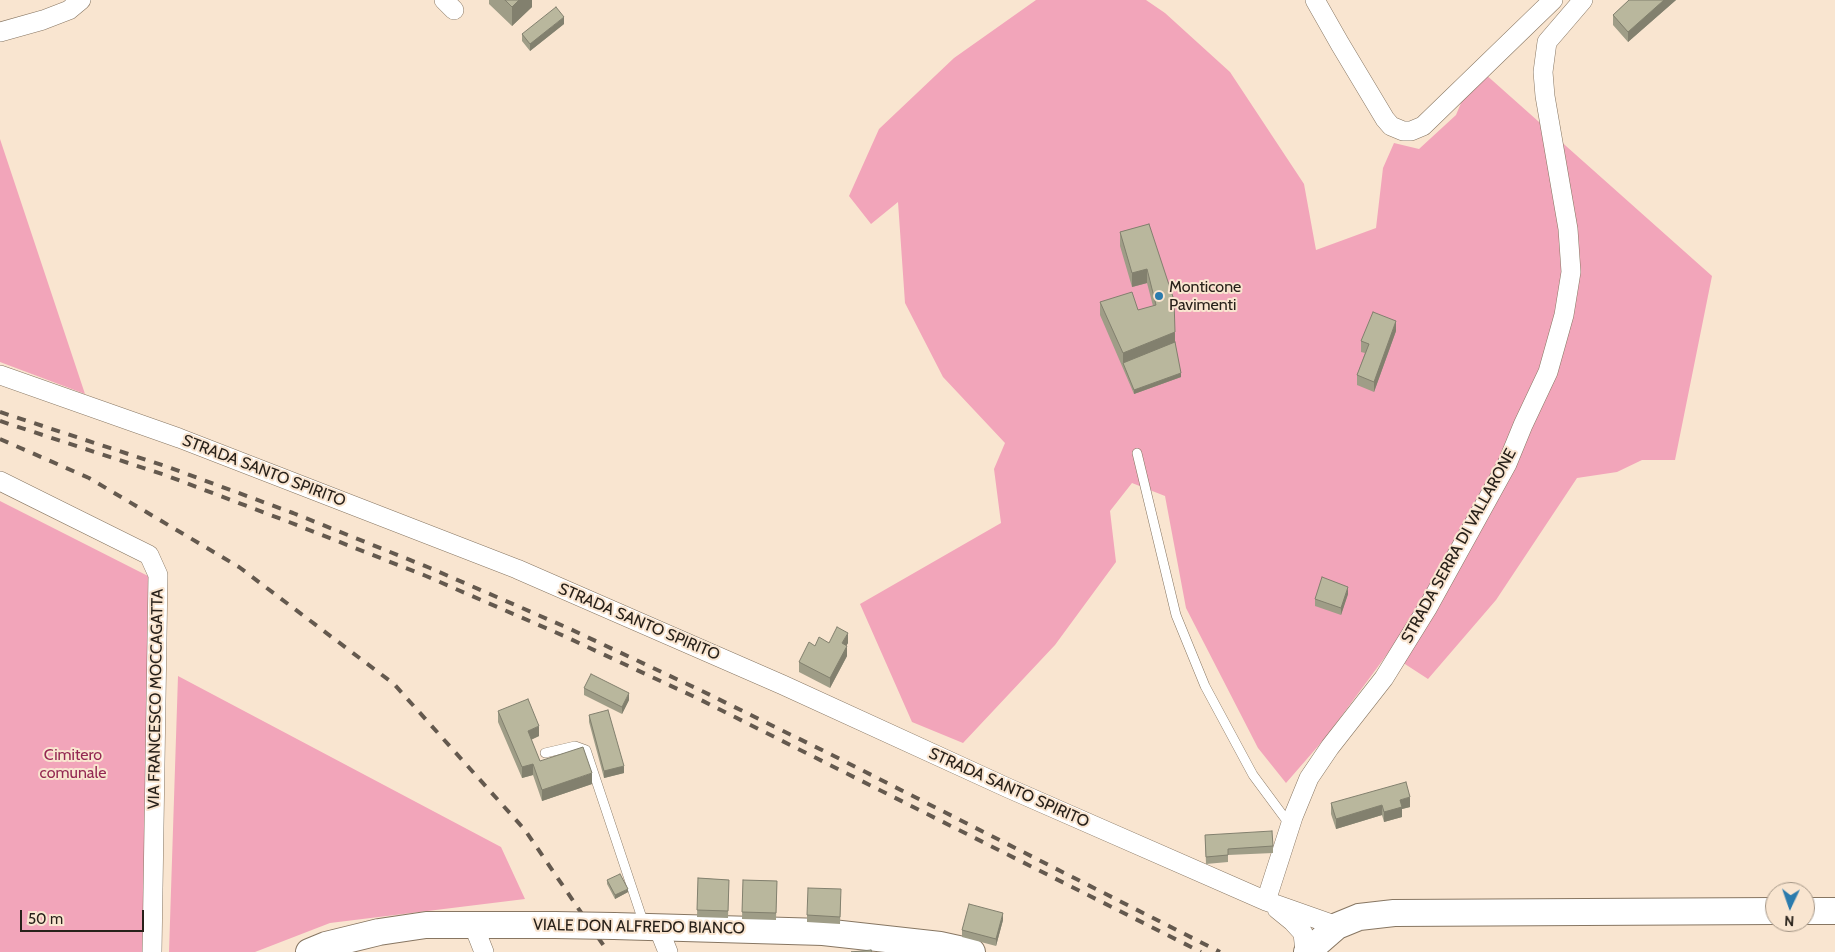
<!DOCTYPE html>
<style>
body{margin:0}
#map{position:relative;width:1835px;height:952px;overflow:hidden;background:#f9e5d0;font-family:Cabin,sans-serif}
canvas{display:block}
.north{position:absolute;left:1765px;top:882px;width:50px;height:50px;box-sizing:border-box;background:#f9e5d0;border:1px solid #a59787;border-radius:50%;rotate:183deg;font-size:14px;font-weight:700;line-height:20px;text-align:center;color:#28211a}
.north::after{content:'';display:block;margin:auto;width:18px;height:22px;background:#2b7bad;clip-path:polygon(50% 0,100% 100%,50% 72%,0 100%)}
.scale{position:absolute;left:20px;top:910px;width:124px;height:22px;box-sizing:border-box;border:2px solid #28211a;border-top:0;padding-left:6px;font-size:15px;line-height:18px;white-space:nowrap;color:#28211a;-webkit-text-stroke:4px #f9e5d0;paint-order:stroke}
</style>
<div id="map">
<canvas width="1835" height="952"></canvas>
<div class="north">N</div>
<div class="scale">50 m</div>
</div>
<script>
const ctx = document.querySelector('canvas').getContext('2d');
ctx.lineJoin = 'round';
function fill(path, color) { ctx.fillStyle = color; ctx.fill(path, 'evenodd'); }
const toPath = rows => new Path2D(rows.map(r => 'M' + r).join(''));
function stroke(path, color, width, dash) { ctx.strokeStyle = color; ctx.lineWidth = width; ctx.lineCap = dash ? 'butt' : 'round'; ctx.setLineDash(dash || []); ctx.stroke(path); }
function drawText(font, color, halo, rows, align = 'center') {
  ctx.font = font + ' Cabin,sans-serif'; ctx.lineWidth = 4; ctx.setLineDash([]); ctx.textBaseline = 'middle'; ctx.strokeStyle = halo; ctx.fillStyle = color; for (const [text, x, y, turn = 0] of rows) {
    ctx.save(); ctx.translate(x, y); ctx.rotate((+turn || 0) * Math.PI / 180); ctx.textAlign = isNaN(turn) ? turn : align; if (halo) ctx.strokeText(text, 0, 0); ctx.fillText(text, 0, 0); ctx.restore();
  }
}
const green = toPath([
 [1036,0,1146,0,1165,13,1230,72,1304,184,1316,250,1376,228,1383,168,1394,143,1419,149,1456,115,1466,91,1484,73,1712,276,1675,460,1642,460,1617,472,1577,478,1496,600,1428,679,1388,653,1326,737,1286,783,1258,748,1186,608,1165,496,1132,483,1110,511,1116,562,1055,645,963,743,912,722,860,604,1001,523,994,469,1005,443,943,377,905,303,898,202,871,224,849,196,879,129,954,58],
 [0,139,85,394,0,362],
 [0,501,148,576,145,952,0,952],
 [178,676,501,847,525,899,330,923,255,952,169,952]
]);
const lane = toPath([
 [1137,453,1176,615,1205,686,1253,775,1290,825],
 [545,753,575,746,586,750,644,924]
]);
const street = toPath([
 [444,0,454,10],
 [1315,0,1340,44,1385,119,1391,126,1403,131,1411,131,1423,126,1553,0],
 [0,32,43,20,69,10,81,0],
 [0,375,179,438,517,569,783,685,1008,788,1266,901,1337,926],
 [0,481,149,555,158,575,152,952],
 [1266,901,1293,817,1309,778,1330,747,1384,678,1428,607,1507,464,1523,425,1548,372,1564,315,1571,272,1568,229,1545,96,1543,72,1547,42,1583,0],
 [1277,909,1293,922,1303,933,1305,952],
 [473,924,484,952],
 [658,927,668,952]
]);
const secondary = toPath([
 [1805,911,1835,911],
 [614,926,823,932,940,945,972,952],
 [309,952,326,945,379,932,426,925,555,925],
 [1307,952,1337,926,1359,917,1394,913,1775,911]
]);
const rail = toPath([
 [0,412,168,467,293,513,430,568,568,628,702,691,834,756,1220,952],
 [0,421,165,475,289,522,426,576,564,636,699,699,1201,952],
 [0,439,89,478,239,567,394,684,525,830,608,952]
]);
const secondaryBridge = toPath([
 [555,925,614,926]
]);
const wall = toPath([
 [489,0,532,0,532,7,512,26,489,4],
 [1629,0,1676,0,1628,42,1613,25,1613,15],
 [564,24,530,51,522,41,522,34],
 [1149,224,1175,342,1181,377,1134,394,1100,315,1100,302,1138,310,1153,306,1147,283,1132,287,1120,246,1120,232],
 [1396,331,1374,392,1357,385,1357,375,1365,353,1361,352,1361,341],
 [1348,594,1341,615,1315,606,1315,599],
 [829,643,848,643,846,645,847,656,830,688,799,672,799,662,815,646],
 [584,688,629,700,622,714,584,695],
 [498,711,539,736,531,740,540,761,592,784,542,801,533,775,522,778,498,722],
 [589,715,624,773,604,778,589,722],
 [1331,803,1410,807,1402,809,1402,817,1384,822,1382,815,1336,829,1331,814],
 [1205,835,1273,846,1273,853,1228,855,1228,862,1206,864],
 [698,878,729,880,728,918,697,917],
 [607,880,628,892,615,899,607,884],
 [743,880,777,881,776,920,742,919],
 [841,896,840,924,807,922,807,915],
 [1003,920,996,946,962,937,962,930]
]);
const shadedWall = toPath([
 [519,0,532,0,532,7,512,26,512,7],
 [1664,0,1676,0,1628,42,1628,32],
 [564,17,564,24,530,51,530,44],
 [1147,269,1147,283,1132,287,1132,273],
 [1396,321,1396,331,1374,392,1374,382],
 [1175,332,1175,346,1123,363,1123,366,1123,353],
 [1181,373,1181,377,1134,394,1134,390],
 [1348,587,1348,594,1341,615,1341,608],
 [848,633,848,643,842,654,842,643],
 [847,646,847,656,830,688,830,678],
 [629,693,629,700,622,714,622,707],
 [539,726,539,736,528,741,528,731],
 [533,764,533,775,522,778,522,767],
 [624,766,624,773,604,778,604,771],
 [592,773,592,784,542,801,542,790],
 [1410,797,1410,807,1402,809,1402,817,1384,822,1384,812,1400,800],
 [1382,805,1382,815,1336,829,1336,819],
 [628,889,628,892,615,899,615,895],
 [1003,913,1003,920,996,946,996,939]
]);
const building = toPath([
 [505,0,519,0,512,7,505,0],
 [1629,0,1664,0,1628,32,1613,15,1629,0],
 [556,7,564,17,530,44,522,34,556,7],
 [1149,224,1174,300,1175,332,1123,353,1100,302,1132,292,1138,310,1156,305,1147,269,1132,273,1120,232,1149,224],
 [1373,312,1396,321,1374,382,1357,375,1369,344,1361,341,1373,312],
 [1175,342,1181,373,1134,390,1123,363,1175,342],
 [1322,577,1348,587,1341,608,1315,599,1322,577],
 [837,627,848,633,842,643,847,646,830,678,799,662,809,642,815,646,819,637,829,643,837,627],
 [591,674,629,693,622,707,584,688,591,674],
 [528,699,539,726,528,731,540,761,583,747,592,773,542,790,533,764,522,767,498,711,528,699],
 [608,710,624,766,604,771,589,715,608,710],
 [1406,782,1410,797,1400,800,1402,807,1384,812,1382,805,1336,819,1331,803,1406,782],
 [1272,831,1273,846,1228,849,1228,855,1206,857,1205,835,1272,831],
 [620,874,628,889,615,895,607,880,620,874],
 [698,878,729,880,728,911,697,910,698,878],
 [743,880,777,881,776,913,742,912,743,880],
 [808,888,841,889,840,917,807,915,808,888],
 [969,904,1003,913,996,939,962,930,969,904],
 [871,950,872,952,851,952,871,950]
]);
const markers = [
 [1159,296,5,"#2b7bad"]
];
const poiNames = [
 ["Monticone",1169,287],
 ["Pavimenti",1169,305]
];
const streetNames = [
 ["STRADA SANTO SPIRITO",264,471,21],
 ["STRADA SERRA DI VALLARONE",1459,546,-61],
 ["STRADA SANTO SPIRITO",639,622,23],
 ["VIA FRANCESCO MOCCAGATTA",156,699,-89],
 ["STRADA SANTO SPIRITO",1009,788,24],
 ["VIALE DON ALFREDO BIANCO",639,927,1]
];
const parkNames = [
 ["Cimitero",73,755],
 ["comunale",73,773]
];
fill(green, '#f2a5ba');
stroke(lane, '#877662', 10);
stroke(street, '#877662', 20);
stroke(secondary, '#877662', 28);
stroke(lane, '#fff', 9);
stroke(street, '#fff', 19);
stroke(secondary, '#fff', 26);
stroke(rail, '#64594e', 4, [9, 9]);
stroke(secondaryBridge, '#877662', 28, []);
stroke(secondaryBridge, '#fff', 26);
fill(wall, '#9f9d87');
fill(shadedWall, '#82806e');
fill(building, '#b9b79d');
stroke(building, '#82806e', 1);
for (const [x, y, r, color] of markers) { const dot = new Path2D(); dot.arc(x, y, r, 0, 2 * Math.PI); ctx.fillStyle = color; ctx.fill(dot); stroke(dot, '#f9e5d0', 2); }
drawText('16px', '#28211a', '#f9e5d0', poiNames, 'left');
drawText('16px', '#28211a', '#f9e5d0', streetNames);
drawText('16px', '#942852', '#f9e5d0', parkNames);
</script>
